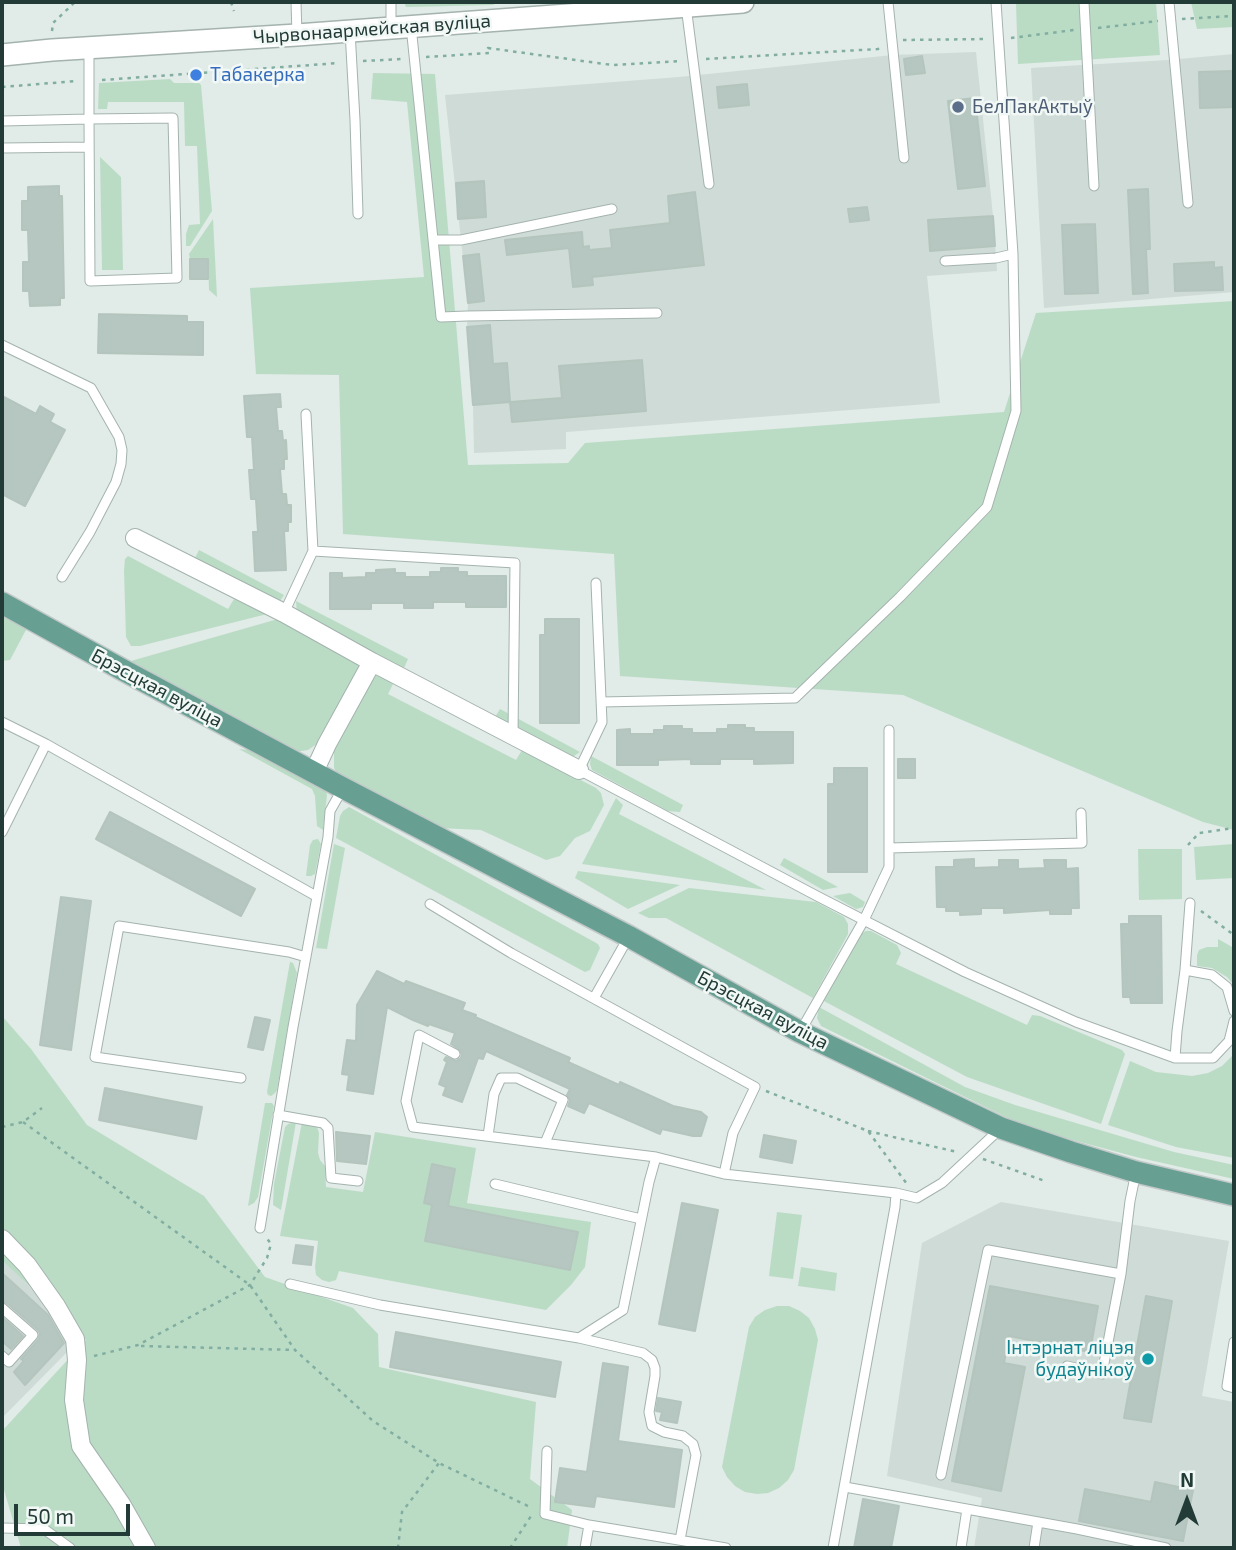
<!DOCTYPE html>
<meta charset="utf-8">
<style>
body{margin:0}
#map{position:relative;width:1236px;height:1550px;overflow:hidden;background:#e1ebe7;font-family:"Exo 2",sans-serif}
canvas{display:block}
.frame{position:absolute;inset:0;border:4px solid #223b36;pointer-events:none}
.north{position:absolute;left:1152px;top:1466px;width:70px;height:70px;-webkit-text-stroke:5px #f1f8f5;paint-order:stroke;rotate:0deg;font-size:19px;font-weight:700;line-height:28px;text-align:center;color:#223b36}
.north::after{content:'';display:block;margin:auto;width:24px;height:32px;background:#223b36;clip-path:polygon(50% 0,100% 100%,50% 72%,0 100%)}
.scale{position:absolute;left:14px;top:1504px;width:116px;height:32px;box-sizing:border-box;border:4px solid #223b36;border-top:0;padding-left:9px;font-size:21px;line-height:24px;white-space:nowrap;color:#223b36;-webkit-text-stroke:5px #f1f8f5;paint-order:stroke}
</style>
<div id="map">
<canvas width="1236" height="1550"></canvas>
<div class="frame"></div>
<div class="north">N</div>
<div class="scale">50 m</div>
</div>
<script>
const ctx = document.querySelector('canvas').getContext('2d');
ctx.lineJoin = 'round';
function fill(path, color) { ctx.fillStyle = color; ctx.fill(path, 'evenodd'); }
const toPath = rows => new Path2D(rows.map(r => 'M' + r).join(''));
function stroke(path, color, width, dash) { ctx.strokeStyle = color; ctx.lineWidth = width; ctx.lineCap = dash ? 'butt' : 'round'; ctx.setLineDash(dash || []); ctx.stroke(path); }
function drawText(font, color, halo, rows, align = 'center') {
  ctx.font = font + ' "Exo 2",sans-serif'; ctx.lineWidth = 5; ctx.setLineDash([]); ctx.textBaseline = 'middle'; ctx.strokeStyle = halo; ctx.fillStyle = color; for (const [text, x, y, turn = 0] of rows) {
    ctx.save(); ctx.translate(x, y); ctx.rotate((+turn || 0) * Math.PI / 180); ctx.textAlign = isNaN(turn) ? turn : align; if (halo) ctx.strokeText(text, 0, 0); ctx.fillText(text, 0, 0); ctx.restore();
  }
}
const built = toPath([
 [976,52,993,216,997,271,927,276,940,403,566,432,566,449,474,453,473,405,467,327,468,303,445,95,679,77,893,55],
 [1234,54,1234,292,1044,308,1031,68,1168,60],
 [1001,1202,1229,1241,1202,1396,1234,1402,1234,1548,974,1548,982,1498,887,1476,922,1243],
 [2,1258,80,1339,2,1418]
]);
const green = toPath([
 [404,2,497,2,493,5,406,7],
 [1054,2,1156,2,1160,55,1018,64,1016,4],
 [1191,2,1234,2,1234,27,1197,29],
 [373,73,435,74,468,465,568,463,585,443,1004,412,1036,313,1234,301,1234,830,1203,822,903,695,620,676,614,554,343,534,339,375,256,374,250,288,424,277,407,102,371,99],
 [170,79,174,83,199,83,201,85,212,211,190,246,186,246,186,234,189,225,200,224,197,146,185,146,184,102,108,102,107,109,98,109,99,83],
 [100,157,121,177,123,270,102,270],
 [213,219,217,297,209,290,208,259,190,259,189,254],
 [199,550,284,595,280,601,273,600,194,560],
 [128,556,228,609,234,599,267,614,140,646,131,646,126,637,124,570,125,559],
 [296,601,408,659,404,668,297,614],
 [2,615,27,628,10,660,2,661],
 [278,619,353,659,358,665,359,675,321,741,308,750,294,752,131,661],
 [378,675,386,676,393,684,388,694,516,760,522,750,596,788,601,793,604,805,590,831,575,838,560,856,546,860,481,830,440,828,338,775,334,768,334,750,372,678],
 [500,709,580,752,574,756,566,756,495,717],
 [239,749,257,751,325,787,327,795,323,830,317,826,315,796,312,789],
 [591,756,683,805,680,812,668,811,592,770,590,764],
 [616,798,623,805,619,814,766,890,582,864],
 [349,807,598,944,600,948,590,970,585,972,336,838,340,816,343,811],
 [318,839,321,844,315,874,311,876,306,876,310,845,313,840],
 [334,844,345,848,327,949,316,948],
 [1234,844,1234,878,1196,880,1194,847],
 [1138,849,1182,849,1182,899,1139,900],
 [784,858,838,887,823,890,780,865],
 [578,871,680,885,628,909,575,878],
 [689,888,816,902,844,917,848,924,848,934,813,998,666,918,649,918,638,913],
 [850,893,865,902,863,907,856,909,833,896],
 [866,931,871,931,897,945,901,953,896,964,1027,1025,1032,1015,1040,1016,1122,1050,1125,1054,1101,1124,967,1077,822,1000,860,934],
 [1218,939,1234,948,1234,985,1227,977,1212,968,1197,966,1197,955,1199,950,1207,947,1218,947],
 [290,962,293,963,297,973,277,1090,275,1093,271,1096,268,1095,267,1092],
 [819,1007,965,1087,1015,1105,1174,1152,1234,1165,1234,1179,1136,1157,1043,1132,1020,1124,821,1026,817,1018],
 [2,1016,31,1049,87,1125,204,1196,265,1277,353,1308,378,1334,379,1367,536,1402,530,1479,572,1510,567,1548,21,1548,2,1483,2,1431,86,1340,2,1260],
 [1234,1054,1234,1158,1176,1147,1108,1125,1130,1061,1156,1072,1192,1076,1208,1073,1222,1066],
 [265,1103,272,1103,274,1106,258,1197,254,1203,248,1206],
 [296,1122,281,1210,273,1205,274,1184,285,1127,288,1124],
 [302,1122,312,1124,317,1127,319,1133,318,1153,320,1160,325,1166,326,1187,363,1192,375,1132,476,1148,467,1203,591,1222,585,1267,571,1285,546,1310,339,1271,336,1280,329,1282,322,1280,316,1275,315,1267,318,1241,280,1236],
 [777,1212,802,1215,793,1279,769,1276],
 [801,1267,837,1273,835,1291,798,1286],
 [777,1306,789,1306,800,1311,809,1318,815,1329,818,1340,794,1470,788,1480,779,1488,768,1493,757,1494,745,1492,735,1486,727,1477,722,1467,749,1327,755,1317,765,1310]
]);
const building = toPath([
 [922,56,925,73,906,75,904,59,922,56],
 [1234,71,1234,107,1200,108,1199,72,1234,71],
 [747,84,749,105,719,108,717,87,747,84],
 [975,98,985,186,958,189,948,101,975,98],
 [484,181,486,217,458,219,456,183,484,181],
 [59,186,59,196,62,196,64,298,60,298,60,305,30,306,29,291,23,291,23,262,29,262,28,230,22,230,22,201,28,201,28,187,59,186],
 [1148,189,1150,249,1146,249,1148,293,1133,294,1128,190,1148,189],
 [695,192,704,265,592,277,593,285,573,287,569,248,507,255,505,240,582,232,583,247,589,246,589,250,612,248,610,230,670,223,668,196,695,192],
 [867,207,869,220,850,222,848,209,867,207],
 [993,216,995,246,930,251,928,220,993,216],
 [1095,224,1098,293,1065,294,1062,225,1095,224],
 [479,254,484,301,468,303,463,256,479,254],
 [190,259,208,259,208,279,190,279,190,259],
 [1214,262,1214,268,1222,267,1223,290,1175,291,1174,264,1214,262],
 [99,314,187,316,187,322,203,322,203,355,98,353,99,314],
 [490,325,493,364,507,363,510,402,473,405,467,327,490,325],
 [642,360,646,411,512,422,510,402,562,398,559,366,642,360],
 [280,394,281,407,276,407,278,431,282,431,283,441,286,440,287,459,284,459,284,469,280,469,282,494,286,494,287,505,291,505,291,522,288,522,288,531,284,531,286,570,255,571,253,532,258,532,256,499,251,499,249,470,254,470,252,437,247,437,244,396,280,394],
 [2,396,36,414,40,406,54,414,50,422,65,430,25,506,2,494,2,396],
 [441,568,458,568,458,572,467,572,467,576,506,576,506,607,466,607,466,602,433,602,433,608,404,608,404,603,371,603,371,609,330,609,330,573,342,573,342,578,366,577,366,573,376,573,376,570,395,569,395,573,405,573,405,577,430,577,430,572,441,572,441,568],
 [545,619,579,619,579,723,540,723,540,635,545,635,545,619],
 [728,725,745,725,745,728,754,728,754,732,793,732,793,763,754,764,754,759,720,759,720,764,691,764,691,759,658,760,658,765,617,765,617,730,630,729,630,734,654,734,654,730,664,730,664,726,682,726,682,729,692,729,692,733,717,733,717,729,728,729,728,725],
 [898,759,915,759,915,778,898,778,898,759],
 [834,768,867,768,867,872,828,872,828,784,834,784,834,768],
 [110,812,255,889,241,916,96,839,110,812],
 [974,859,974,868,999,867,999,860,1018,860,1018,869,1045,868,1044,860,1066,860,1066,869,1078,868,1079,908,1071,908,1071,914,1050,914,1050,910,1004,913,1004,908,981,908,981,914,960,915,960,911,946,911,946,907,937,907,936,867,954,867,954,860,974,859],
 [61,897,91,901,71,1050,40,1045,61,897],
 [1129,916,1161,916,1162,1003,1131,1003,1130,997,1123,997,1121,924,1129,924,1129,916],
 [377,971,404,984,406,981,465,1003,462,1010,476,1015,475,1017,570,1058,568,1062,619,1085,620,1082,673,1106,701,1112,707,1117,701,1136,693,1136,662,1129,660,1134,589,1103,584,1113,568,1106,570,1100,567,1095,570,1089,486,1051,483,1059,478,1058,462,1102,443,1095,446,1087,439,1084,447,1062,444,1060,446,1057,456,1061,461,1058,462,1054,460,1050,451,1044,455,1033,429,1024,428,1026,413,1020,387,1007,373,1094,347,1090,349,1075,342,1074,347,1040,356,1041,357,1005,377,971],
 [255,1017,270,1020,263,1050,248,1047,255,1017],
 [105,1088,202,1107,196,1139,99,1120,105,1088],
 [336,1132,370,1136,366,1164,337,1161,336,1132],
 [764,1135,796,1141,792,1163,760,1157,764,1135],
 [432,1164,455,1169,448,1206,578,1232,570,1270,425,1241,432,1205,424,1203,432,1164],
 [682,1203,718,1210,695,1331,659,1324,682,1203],
 [296,1245,313,1247,311,1265,293,1263,296,1245],
 [2,1273,48,1315,64,1343,25,1385,14,1372,24,1361,21,1359,39,1339,40,1333,38,1330,7,1303,2,1301,2,1273],
 [990,1286,1098,1306,1090,1352,1009,1336,1004,1363,1025,1367,1001,1491,952,1481,990,1286],
 [1146,1296,1172,1301,1151,1422,1124,1418,1146,1296],
 [2,1317,23,1336,11,1349,2,1341,2,1317],
 [396,1332,561,1362,555,1397,390,1367,396,1332],
 [603,1363,628,1367,618,1441,682,1450,674,1507,596,1496,594,1507,555,1502,560,1468,587,1472,603,1363],
 [658,1398,681,1402,677,1423,660,1420,662,1412,656,1411,658,1398],
 [1155,1482,1193,1490,1183,1541,1079,1521,1085,1489,1151,1502,1155,1482],
 [863,1499,899,1506,891,1548,854,1548,863,1499]
]);
const path = toPath([
 [231,2,234,11],
 [1182,19,1234,16],
 [1098,28,1158,21],
 [52,31,53,23,75,2],
 [1011,38,1074,30],
 [903,40,987,39],
 [426,57,489,53,488,48,612,65,682,61],
 [706,59,878,49,881,47],
 [363,61,402,59],
 [102,80,339,63],
 [2,87,77,81],
 [1188,845,1199,833,1234,828],
 [1201,911,1234,935],
 [766,1091,868,1131,907,1184],
 [23,1122,250,1285,295,1350,373,1421,439,1463,532,1508],
 [2,1127,23,1122,42,1108],
 [868,1131,957,1152],
 [983,1159,1045,1181],
 [141,1346,295,1350],
 [94,1356,138,1345,250,1285,267,1258,271,1244,266,1237],
 [398,1548,402,1512,439,1463],
 [510,1548,533,1513]
]);
const service = toPath([
 [296,2,297,35],
 [888,2,904,158],
 [1084,2,1094,186],
 [1169,2,1188,203],
 [686,6,709,184],
 [411,26,441,317,467,316,657,313],
 [391,27,391,2],
 [350,31,355,120,358,214],
 [2,121,89,119,173,118,177,278,90,281,89,119,89,49],
 [2,148,89,147],
 [433,240,461,240,612,209],
 [945,261,996,258,1013,254],
 [2,345,91,388,119,437,122,450,121,464,116,482,90,532,62,577],
 [313,551,515,563,513,735],
 [596,583,602,722,579,770,817,896,965,972,1076,1022,1175,1058,1213,1058,1229,1041,1234,1021],
 [284,613,313,551,306,414],
 [601,702,795,698,900,597,987,507,1016,411,1013,254,996,2],
 [2,722,46,744],
 [2,832,46,744,316,896],
 [889,848,1082,843,1081,813],
 [430,904,511,953,755,1087,733,1133,724,1174],
 [1185,970,1190,903],
 [594,998,628,938],
 [800,1032,864,920,889,867,889,730],
 [455,1054,419,1035,406,1101,413,1127,656,1157,724,1174,896,1193],
 [1175,1058,1177,1031,1185,970,1212,975,1227,987,1234,1011],
 [241,1078,95,1057,119,926,289,952,306,957],
 [278,1115,323,1123,328,1128,331,1178,358,1181],
 [488,1136,494,1094,501,1078,517,1078,563,1100,545,1143],
 [495,1184,641,1219],
 [260,1228,293,1027,328,837,330,811,343,788],
 [290,1284,380,1305,579,1338,623,1310,649,1182,656,1157],
 [2,1308,33,1335,9,1362,2,1356],
 [579,1338,643,1353,652,1360,655,1368,655,1376,649,1412,652,1426,664,1432,683,1436,693,1444,696,1455,680,1540],
 [1234,1342,1227,1386,1234,1388],
 [1067,1366,1102,1374,1121,1274,1130,1201,1136,1172],
 [547,1451,545,1514,589,1525,726,1548],
 [941,1475,988,1250,1121,1274],
 [845,1487,1077,1529,1166,1548],
 [2,1528,44,1529,70,1548],
 [585,1548,589,1525],
 [833,1548,895,1207,896,1193,917,1198,942,1183,1000,1129],
 [961,1548,967,1509],
 [1034,1548,1038,1522]
]);
const minor = toPath([
 [135,538,284,613,372,662,327,744,314,772],
 [372,662,579,770],
 [2,1239,27,1265,56,1306,75,1339,77,1360,74,1400,81,1446,121,1504,146,1548]
]);
const tertiary = toPath([
 [2,55,52,50,297,35,743,2]
]);
const primary = toPath([
 [2,603,123,670,343,788,628,936,800,1032,1001,1128,1071,1152,1136,1172,1234,1195]
]);
const markers = [
 [196,75,7,"#3f7fe0"],
 [958,107,7,"#5c6f8a"],
 [1148,1359,7,"#0f9aa8"]
];
const streetNames = [
 ["Чырвонаармейская вуліца",372,29,-4],
 ["Брэсцкая вуліца",157,688,28],
 ["Брэсцкая вуліца",763,1010,28]
];
const shopNames = [
 ["Табакерка",210,75]
];
const serviceNames = [
 ["БелПакАктыў",972,107]
];
const cultureNames = [
 ["Інтэрнат ліцэя",1134,1348],
 ["будаўнікоў",1134,1370]
];
fill(built, '#cfdbd6');
fill(green, '#badcc5');
fill(building, '#b6c6c0');
stroke(building, '#b4c5be', 2);
stroke(service, '#a4b3ae', 11);
stroke(minor, '#a4b3ae', 20);
stroke(tertiary, '#a4b3ae', 24);
stroke(primary, '#c1c8c7', 24);
stroke(path, '#82aea2', 2.5, [3.5, 5]);
stroke(service, '#fff', 9);
stroke(minor, '#fff', 18);
stroke(tertiary, '#fff', 21);
stroke(primary, '#679f93', 21);
for (const [x, y, r, color] of markers) { const dot = new Path2D(); dot.arc(x, y, r, 0, 2 * Math.PI); ctx.fillStyle = color; ctx.fill(dot); stroke(dot, '#f1f8f5', 2.5); }
drawText('19px', '#223b36', '#f1f8f5', streetNames);
drawText('19px', '#366cbe', '#f1f8f5', shopNames, 'left');
drawText('19px', '#4e5e75', '#f1f8f5', serviceNames, 'left');
drawText('19px', '#0d838f', '#f1f8f5', cultureNames, 'right');
</script>
